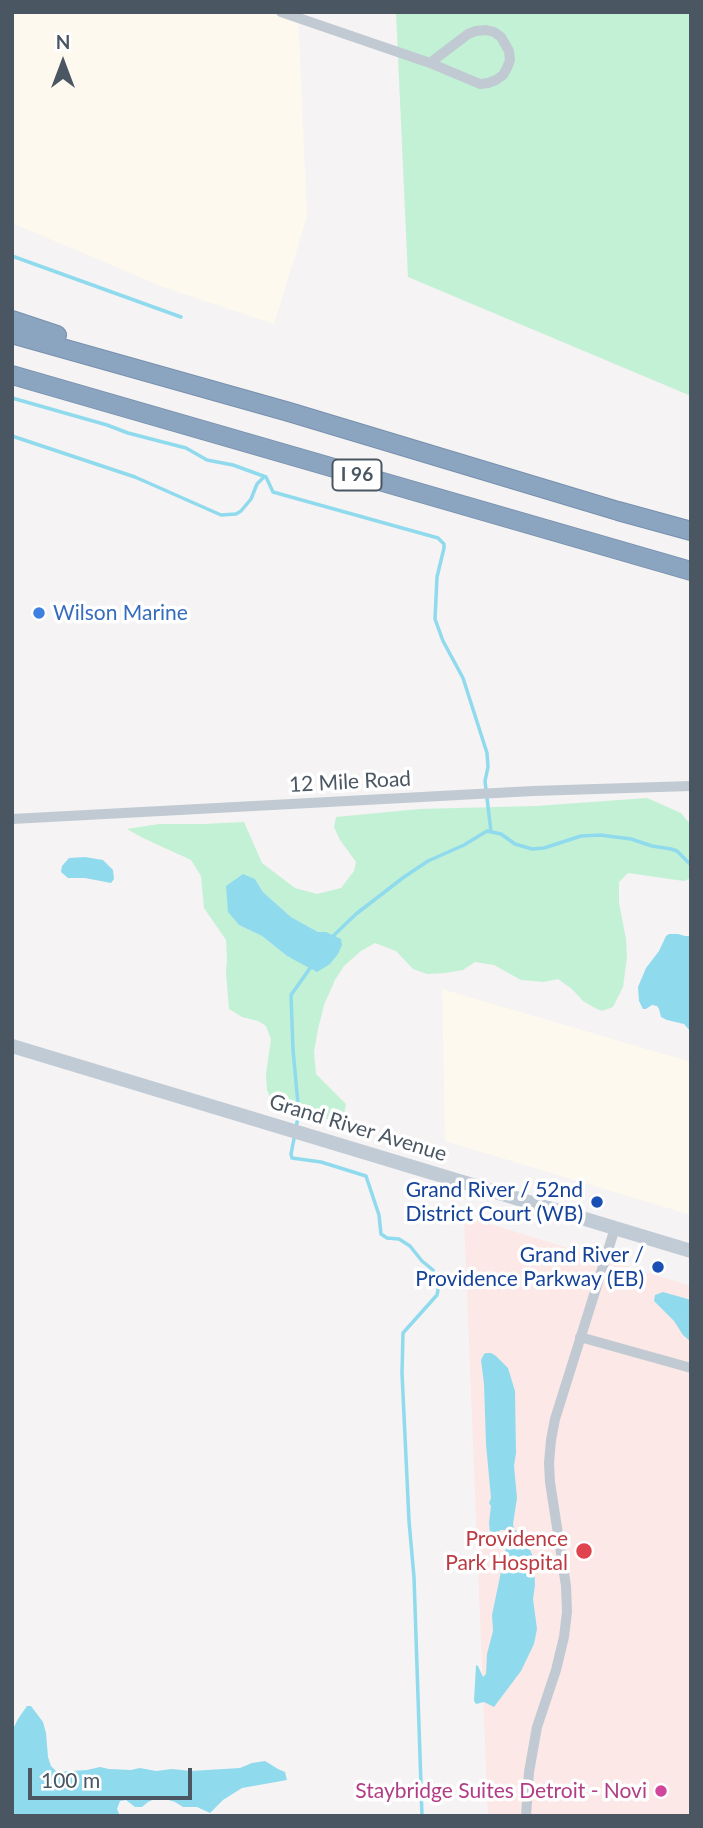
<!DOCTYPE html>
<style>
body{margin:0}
#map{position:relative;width:703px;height:1828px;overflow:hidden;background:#f5f3f3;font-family:Lato,sans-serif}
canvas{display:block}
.frame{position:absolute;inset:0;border:14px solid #4a5661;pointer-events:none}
.north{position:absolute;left:28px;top:28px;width:70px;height:70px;-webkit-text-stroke:5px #fff;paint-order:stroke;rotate:0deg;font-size:19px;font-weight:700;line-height:28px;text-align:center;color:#4a5661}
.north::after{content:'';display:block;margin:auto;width:24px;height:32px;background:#4a5661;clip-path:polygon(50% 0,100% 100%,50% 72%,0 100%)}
.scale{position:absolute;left:28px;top:1768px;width:164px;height:32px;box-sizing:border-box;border:4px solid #4a5661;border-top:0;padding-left:9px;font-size:21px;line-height:24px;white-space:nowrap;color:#4a5661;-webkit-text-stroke:5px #fff;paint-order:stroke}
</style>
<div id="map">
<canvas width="703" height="1828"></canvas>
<div class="frame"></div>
<div class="north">N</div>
<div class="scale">100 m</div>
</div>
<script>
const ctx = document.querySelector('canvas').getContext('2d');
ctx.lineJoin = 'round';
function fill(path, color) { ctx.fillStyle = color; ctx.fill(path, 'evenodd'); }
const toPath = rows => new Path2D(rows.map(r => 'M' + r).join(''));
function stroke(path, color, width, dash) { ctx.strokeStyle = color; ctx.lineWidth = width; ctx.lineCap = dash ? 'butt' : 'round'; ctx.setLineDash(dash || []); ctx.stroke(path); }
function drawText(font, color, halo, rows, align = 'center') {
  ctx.font = font + ' Lato,sans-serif'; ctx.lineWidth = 7; ctx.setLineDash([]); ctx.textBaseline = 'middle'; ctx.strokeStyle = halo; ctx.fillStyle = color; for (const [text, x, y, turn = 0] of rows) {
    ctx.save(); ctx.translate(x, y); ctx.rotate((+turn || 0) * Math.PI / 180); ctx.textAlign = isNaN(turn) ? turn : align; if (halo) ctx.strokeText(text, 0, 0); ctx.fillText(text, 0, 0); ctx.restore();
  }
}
const commercial = toPath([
 [12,12,298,12,307,217,274,324,163,287,12,223],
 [442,989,691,1062,691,1215,445,1141]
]);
const medical = toPath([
 [464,1216,691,1286,691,1816,488,1816]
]);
const green = toPath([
 [396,12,691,12,691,396,408,277],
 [647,798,681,813,691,825,691,878,684,881,628,873,619,882,619,903,626,939,627,957,623,987,613,1007,602,1011,595,1008,583,1001,572,989,558,979,544,982,521,980,494,965,475,962,463,970,445,973,427,974,413,969,396,951,375,943,361,951,344,966,335,980,324,1005,318,1029,314,1052,316,1074,346,1104,344,1114,332,1121,271,1100,267,1090,266,1074,271,1039,266,1026,258,1021,242,1017,229,1009,226,973,227,960,226,940,204,908,201,876,191,860,143,838,127,829,159,824,204,824,244,822,262,863,295,888,317,894,341,888,354,871,356,862,340,840,334,827,336,817,419,809,536,806],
 [255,879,263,892,291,917,318,932,326,932,294,959,287,956,262,936,239,925]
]);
const water = toPath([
 [85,857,103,860,113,870,114,879,111,883,85,878,68,878,61,872,62,866,69,858],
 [243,874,255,879,263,892,291,917,318,932,326,932,341,939,342,945,338,954,330,964,317,972,287,956,262,936,239,925,228,912,226,886],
 [669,934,678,934,685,936,691,936,691,1032,684,1024,667,1020,661,1017,659,1009,657,1006,652,1005,646,1009,643,1009,639,1001,638,987,646,968,659,951,666,936],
 [663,1292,691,1300,691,1342,683,1335,674,1321,654,1301,655,1295],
 [486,1353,491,1353,496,1356,508,1368,515,1391,516,1453,514,1466,517,1498,513,1524,514,1529,526,1539,534,1560,535,1585,533,1599,537,1629,534,1644,521,1671,494,1707,484,1702,476,1704,474,1701,476,1665,478,1666,483,1677,486,1674,487,1654,493,1631,492,1615,508,1538,505,1530,500,1530,496,1541,493,1544,491,1542,489,1523,491,1506,489,1503,491,1498,486,1444,484,1384,481,1360,484,1354],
 [27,1706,31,1706,43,1722,46,1733,48,1757,51,1766,57,1772,87,1770,100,1767,109,1769,131,1770,140,1768,156,1771,172,1769,191,1771,240,1768,252,1763,265,1761,278,1769,285,1772,287,1780,242,1788,223,1800,210,1813,197,1807,183,1807,175,1802,159,1797,148,1802,142,1807,135,1807,126,1800,120,1801,117,1809,120,1816,12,1816,12,1731,18,1719]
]);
const stream = toPath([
 [12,256,181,317],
 [12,398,107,425,128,433,186,448,207,460,233,465,266,477,273,492,438,538,444,544,444,548,437,577,435,619,443,641,463,678,487,753,488,767,485,781,491,832],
 [12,436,135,477,221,515,236,514,241,511,251,499,257,484,263,478],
 [331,938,356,914,404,877,428,861,464,845,487,831,501,834,515,844,532,849,544,848,581,836,600,835,631,839,652,846,671,849,677,851,691,865],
 [296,1127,299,1114,293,1050,291,995,313,964],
 [295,1134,291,1154,292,1158,321,1162,366,1176,379,1215,381,1234,387,1238,399,1239,410,1246,422,1261,433,1270,438,1290,437,1295,403,1333,402,1373,409,1521,414,1577,422,1816]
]);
const minor = toPath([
 [281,12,430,63],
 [486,30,494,32,501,37,509,51,510,60,507,68,503,75,496,80,488,83,480,84,430,63,468,34,476,31,486,30],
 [12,819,533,791,691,786],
 [580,1337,691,1368],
 [526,1816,529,1772,537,1727,556,1670,564,1637,567,1612,566,1586,550,1482,549,1463,551,1440,555,1419,615,1228]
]);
const secondary = toPath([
 [12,1046,691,1251]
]);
const motorway = toPath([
 [12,320,57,335],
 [12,334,289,412,618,511,691,531],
 [12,375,691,571]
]);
const markers = [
 [39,613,7,"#3f7fe0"],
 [597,1202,7,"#1a4fb4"],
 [658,1267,7,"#1a4fb4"],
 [584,1551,9,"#e0444e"],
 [661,1791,7,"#d1479c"]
];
const shields = [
 [357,475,49]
];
const shieldNames = [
 ["I 96",357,475]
];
const shopNames = [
 ["Wilson Marine",53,613]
];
const streetNames = [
 ["12 Mile Road",350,782,-3],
 ["Grand River Avenue",358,1128,17]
];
const transitNames = [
 ["Grand River / 52nd",583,1190],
 ["District Court (WB)",583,1214],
 ["Grand River /",644,1255],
 ["Providence Parkway (EB)",644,1279]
];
const healthNames = [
 ["Providence",568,1539],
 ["Park Hospital",568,1563]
];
const hotelNames = [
 ["Staybridge Suites Detroit - Novi",647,1791]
];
fill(commercial, '#fdf9ef');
fill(medical, '#fce8e6');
fill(green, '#c3f1d5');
fill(water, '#90daee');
stroke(stream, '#90daee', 3.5);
stroke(motorway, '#7690ad', 20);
stroke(minor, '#c1cad2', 10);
stroke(secondary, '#c1cbd6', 14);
stroke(motorway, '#8ba5c1', 18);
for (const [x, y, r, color] of markers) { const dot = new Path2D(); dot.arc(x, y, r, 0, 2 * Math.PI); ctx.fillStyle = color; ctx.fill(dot); stroke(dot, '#fff', 2.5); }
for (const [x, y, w] of shields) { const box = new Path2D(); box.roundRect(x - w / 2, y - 15.5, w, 31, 5); ctx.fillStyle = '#fff'; ctx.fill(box); stroke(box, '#4a5661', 2); }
drawText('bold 19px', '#4a5661', null, shieldNames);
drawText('21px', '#366cbe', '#fff', shopNames, 'left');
drawText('21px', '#4a5661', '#fff', streetNames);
drawText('21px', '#164399', '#fff', transitNames, 'right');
drawText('21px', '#be3a42', '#fff', healthNames, 'right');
drawText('21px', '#b23c85', '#fff', hotelNames, 'right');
</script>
